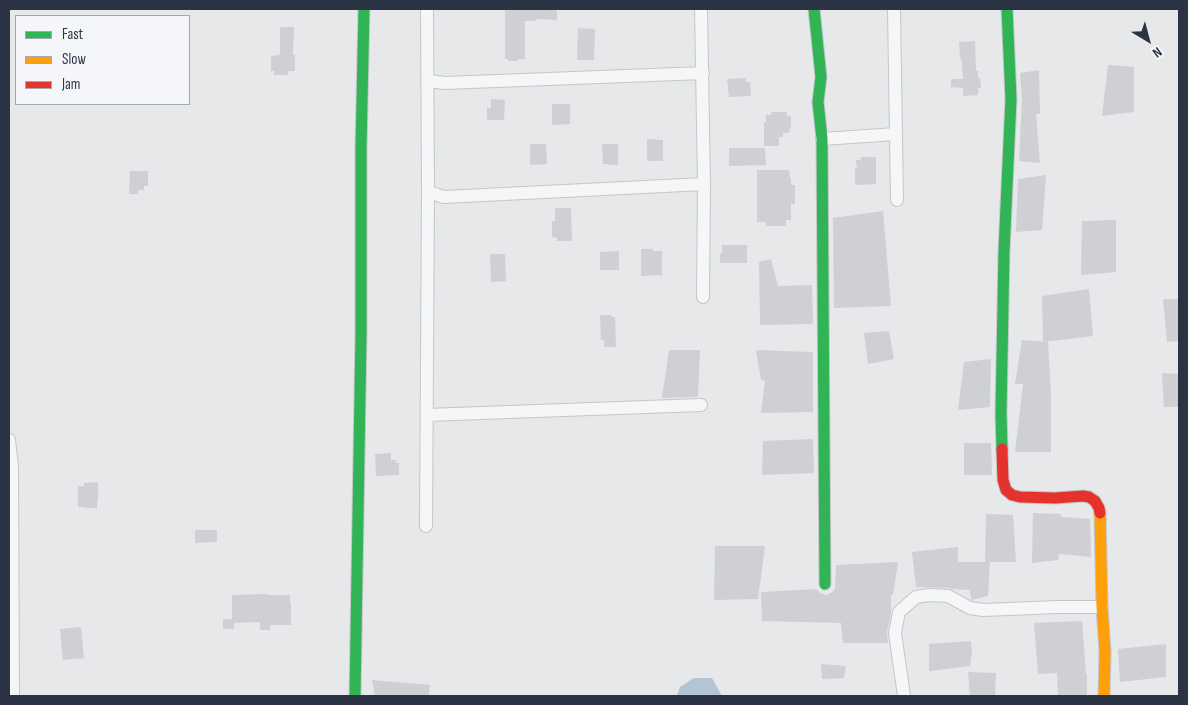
<!DOCTYPE html>
<style>
body{margin:0}
#map{position:relative;width:1188px;height:705px;overflow:hidden;background:#e6e8ea;font-family:"Sofia Sans Condensed",sans-serif}
canvas{display:block}
.frame{position:absolute;inset:0;border:10px solid #2b3445;pointer-events:none}
.legend{position:absolute;left:15px;top:15px;width:175px;height:90px;box-sizing:border-box;background:#f4f6f9;border:1px solid #a4a8b1;margin:0;padding:6px 9px;list-style:none;font-size:15px;color:#2b3445}
.legend li{display:flex;align-items:center;gap:10px;height:25px}
.legend b{width:25px;border:1px solid #a4a8b1}
.north{position:absolute;left:1123px;top:15px;width:50px;height:50px;-webkit-text-stroke:4px #f4f6f9;paint-order:stroke;rotate:143deg;font-size:14px;font-weight:700;line-height:20px;text-align:center;color:#2b3445}
.north::after{content:'';display:block;margin:auto;width:18px;height:22px;background:#2b3445;clip-path:polygon(50% 0,100% 100%,50% 72%,0 100%)}
</style>
<div id="map">
<canvas width="1188" height="705"></canvas>
<div class="frame"></div>
<ul class="legend">
<li><b style="height:6px;background:#30b455"></b>Fast</li>
<li><b style="height:6px;background:#ff9f0a"></b>Slow</li>
<li><b style="height:6px;background:#e5322d"></b>Jam</li>
</ul>
<div class="north">N</div>
</div>
<script>
const ctx = document.querySelector('canvas').getContext('2d');
ctx.lineJoin = 'round';
function fill(path, color) { ctx.fillStyle = color; ctx.fill(path, 'evenodd'); }
const toPath = rows => new Path2D(rows.map(r => 'M' + r).join(''));
function stroke(path, color, width, dash) { ctx.strokeStyle = color; ctx.lineWidth = width; ctx.lineCap = dash ? 'butt' : 'round'; ctx.setLineDash(dash || []); ctx.stroke(path); }
const water = toPath([
 [694,678,712,678,722,696,677,696,680,687]
]);
const building = toPath([
 [505,9,557,9,557,20,536,19,536,21,525,21,525,59,518,59,518,61,508,61,508,59,505,59],
 [280,27,294,27,293,55,295,55,295,71,288,71,288,75,274,75,274,71,271,71,271,56,280,55],
 [578,28,595,29,594,60,577,60],
 [975,41,976,71,978,71,978,78,980,78,981,88,978,88,978,95,963,96,963,88,951,87,951,79,963,79,962,64,961,58,960,58,959,42],
 [1108,65,1134,67,1134,112,1102,116],
 [1039,70,1040,114,1036,114,1040,163,1019,161,1022,99,1020,73],
 [746,78,746,82,750,82,751,96,729,97,727,79],
 [491,99,505,100,504,120,487,120,487,108,491,108],
 [552,104,570,104,570,124,552,125],
 [771,112,787,112,787,116,791,116,791,127,790,127,789,133,783,133,783,137,779,137,779,146,764,146,764,122,766,122,766,115,771,115],
 [647,139,663,140,663,161,647,161],
 [530,144,546,144,547,164,530,165],
 [602,144,618,144,618,165,608,165,608,164,603,164],
 [729,148,765,148,766,165,729,166],
 [861,157,876,157,876,184,855,185,855,169,857,169,856,160,861,160],
 [757,170,789,170,790,178,791,178,791,185,795,185,795,204,791,204,791,220,786,220,786,226,766,226,766,222,757,222],
 [130,171,148,171,148,186,144,186,144,190,138,190,138,194,129,194],
 [1046,175,1042,230,1016,232,1018,179],
 [555,208,571,208,572,241,557,241,557,238,552,237,552,221,555,221],
 [883,211,891,306,834,308,833,218],
 [1116,220,1116,272,1081,275,1082,221],
 [722,245,747,245,747,263,720,263,720,253,722,253],
 [641,249,653,249,653,251,662,251,662,275,641,276],
 [619,251,619,270,600,270,600,252],
 [490,254,505,254,506,281,491,282],
 [771,259,778,286,812,285,813,324,760,325,759,262],
 [1089,289,1093,336,1043,342,1042,296],
 [1163,299,1179,299,1179,341,1167,342],
 [600,315,611,315,612,317,615,317,616,347,604,347,604,340,601,340],
 [889,331,894,359,868,364,864,333],
 [1022,340,1048,342,1051,396,1051,452,1015,452,1023,384,1015,384],
 [669,350,700,350,698,397,662,398],
 [756,350,813,352,813,412,761,413,765,381,761,380],
 [991,359,990,407,958,410,964,362],
 [1162,373,1179,374,1179,407,1164,407],
 [813,439,814,473,762,475,763,441],
 [964,443,991,443,992,475,964,475],
 [391,453,391,460,396,460,396,463,399,463,399,475,376,476,375,454],
 [98,482,98,501,97,501,97,508,85,508,85,507,78,507,78,486,84,486,84,483],
 [1033,513,1061,514,1061,517,1090,519,1091,557,1059,554,1058,560,1032,563],
 [986,514,1013,515,1016,562,985,562],
 [195,530,217,530,217,542,195,543],
 [715,546,765,546,758,599,714,600],
 [958,547,958,562,990,562,988,596,971,600,970,590,953,589,948,588,916,587,912,552],
 [898,562,893,595,891,595,891,613,887,632,888,643,843,643,841,623,762,621,761,592,816,589,820,593,826,595,831,593,835,589,836,565],
 [267,594,267,595,290,595,290,603,291,603,291,625,270,625,270,630,260,630,260,622,234,623,234,629,223,629,223,619,232,619,232,595],
 [1082,621,1086,674,1087,674,1087,696,1058,696,1057,673,1038,674,1034,623],
 [81,627,84,658,63,660,60,629],
 [971,641,972,651,970,666,929,671,929,644],
 [1166,644,1166,677,1120,682,1118,649],
 [821,664,846,666,844,678,822,679],
 [968,672,996,673,995,696,970,696],
 [372,680,430,685,429,696,375,696]
]);
const street = toPath([
 [701,9,704,184,703,297],
 [894,9,897,200],
 [428,81,445,83,703,73],
 [822,139,896,134],
 [428,192,444,197,704,184],
 [427,415,701,405],
 [9,440,12,466,13,696],
 [426,526,428,192,427,9],
 [904,696,895,633,899,612,916,597,929,595,948,596,970,608,983,610,1058,607,1102,607]
]);
const fast = toPath([
 [814,9,821,77,818,102,822,139,825,584],
 [1002,449,1001,413,1004,251,1011,99,1007,9],
 [355,696,361,334,361,148,364,9]
]);
const slow = toPath([
 [1100,513,1102,607,1105,652,1104,696]
]);
const jam = toPath([
 [1002,449,1003,480,1006,490,1012,495,1020,497,1055,498,1083,496,1089,497,1095,501,1099,508,1100,513]
]);
fill(water, '#b4c4d5');
fill(building, '#ced0d3');
stroke(street, '#c4c6c8', 14);
stroke(fast, '#c4c6c8', 13);
stroke(slow, '#c4c6c8', 13);
stroke(jam, '#c4c6c8', 13);
stroke(street, '#f5f6f7', 12);
stroke(fast, '#30b455', 11);
stroke(slow, '#ff9f0a', 11);
stroke(jam, '#e5322d', 11);
</script>
